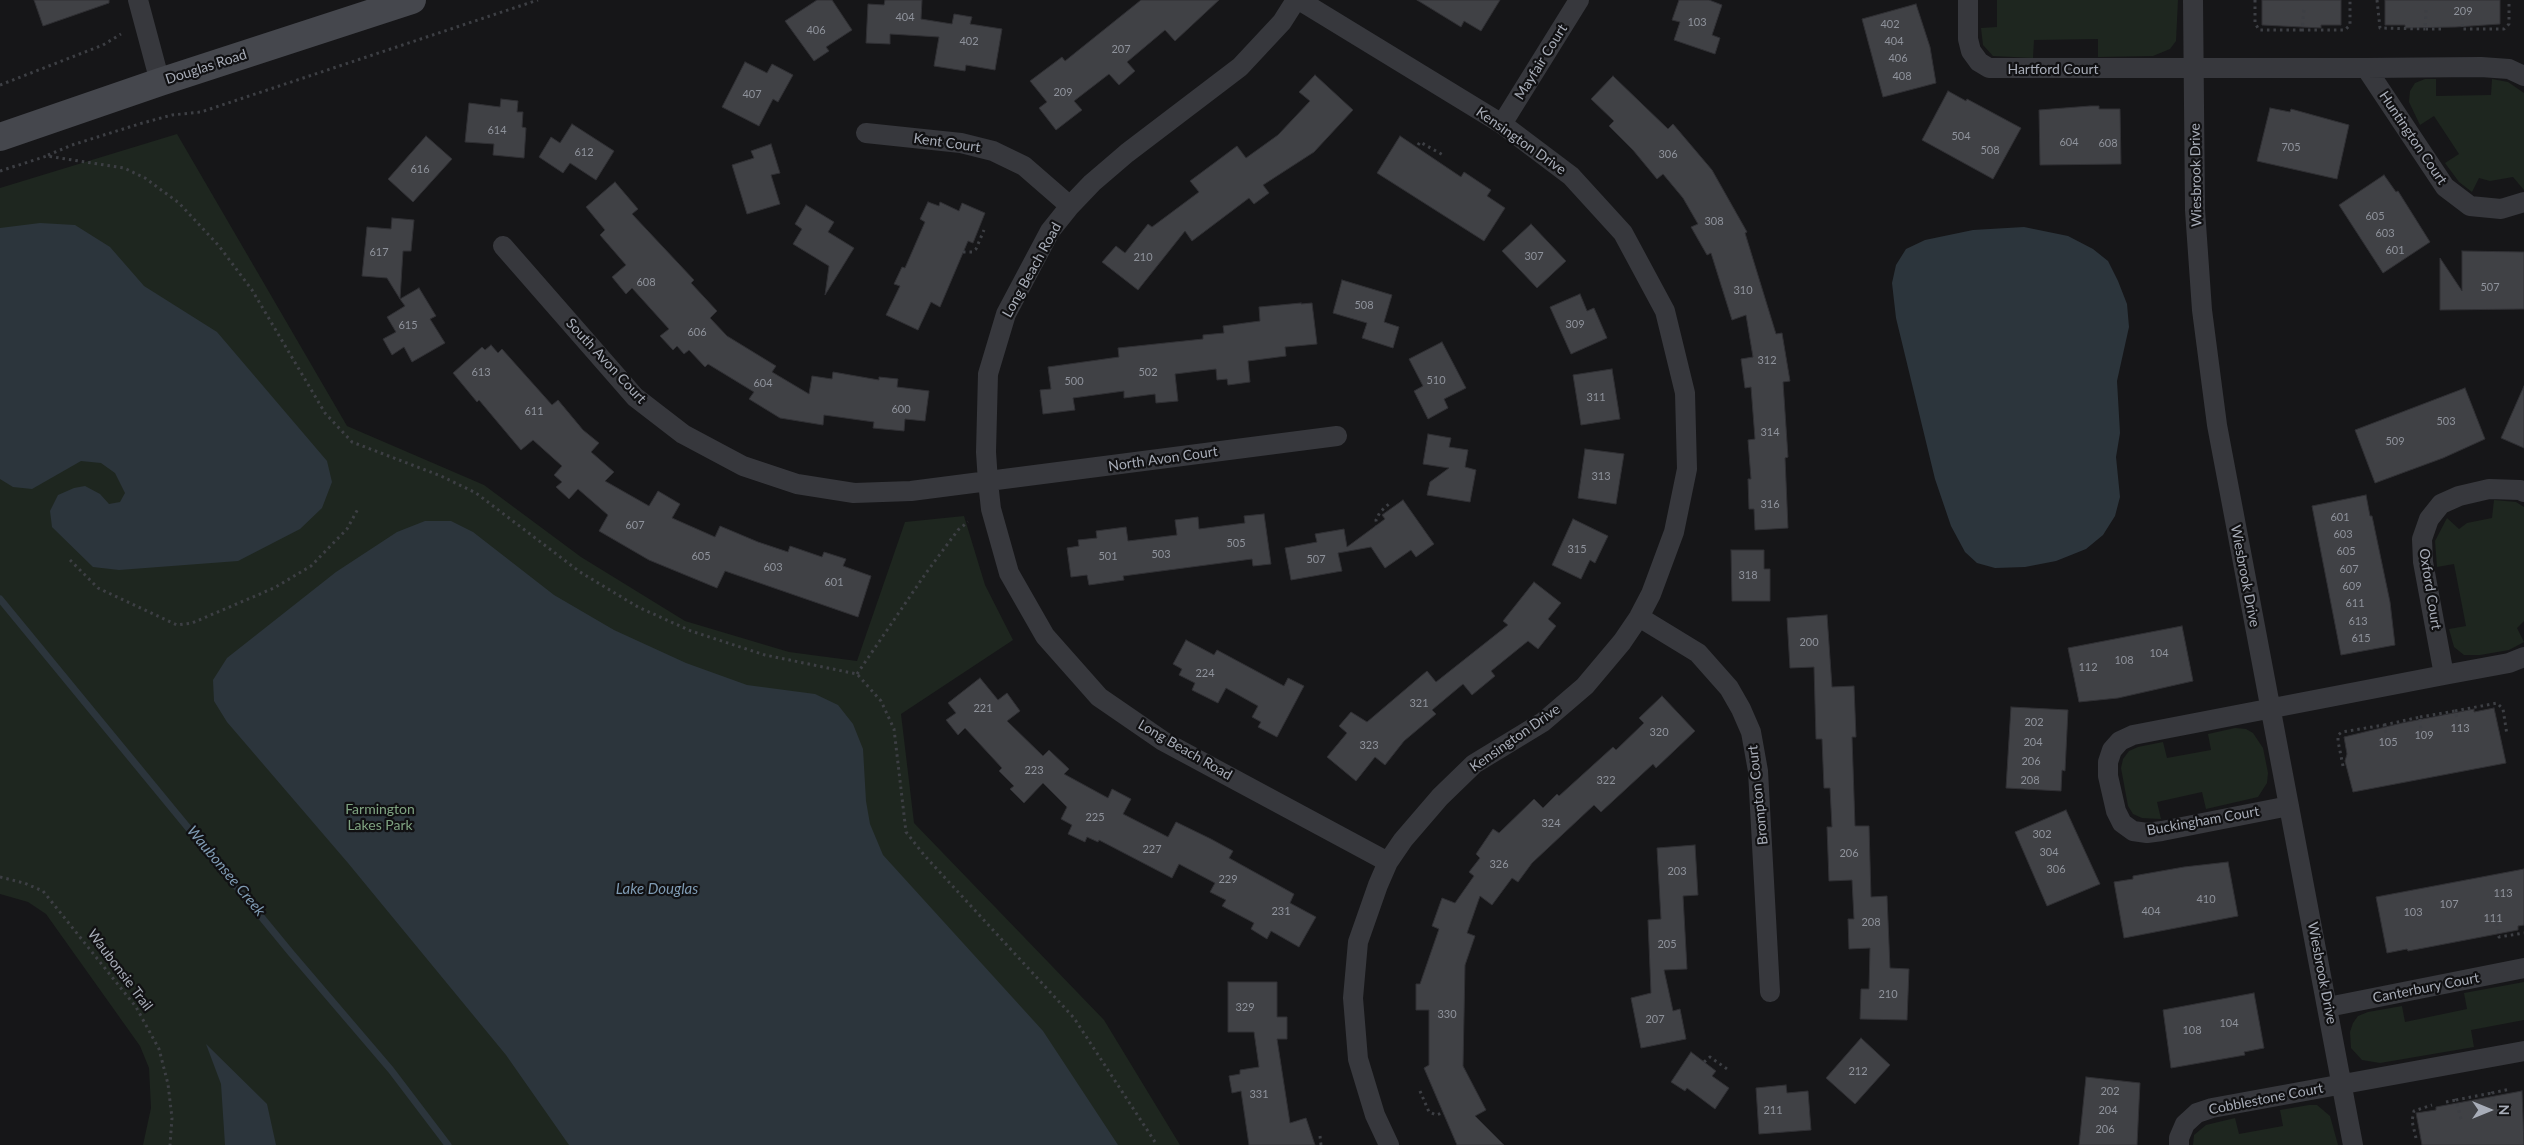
<!DOCTYPE html>
<style>
body{margin:0}
#map{position:relative;width:2524px;height:1145px;overflow:hidden;background:#161618;font-family:Lato,sans-serif}
canvas{display:block}
.north{position:absolute;left:2464px;top:1085px;width:50px;height:50px;-webkit-text-stroke:4px #111113;paint-order:stroke;rotate:90deg;font-size:14px;font-weight:700;line-height:20px;text-align:center;color:#a8adb8}
.north::after{content:'';display:block;margin:auto;width:18px;height:22px;background:#a8adb8;clip-path:polygon(50% 0,100% 100%,50% 72%,0 100%)}
</style>
<div id="map">
<canvas width="2524" height="1145"></canvas>
<div class="north">N</div>
</div>
<script>
const ctx = document.querySelector('canvas').getContext('2d');
ctx.lineJoin = 'round';
function fill(path, color) { ctx.fillStyle = color; ctx.fill(path, 'evenodd'); }
const toPath = rows => new Path2D(rows.map(r => 'M' + r).join(''));
function stroke(path, color, width, dash) { ctx.strokeStyle = color; ctx.lineWidth = width; ctx.lineCap = dash ? 'butt' : 'round'; ctx.setLineDash(dash || []); ctx.stroke(path); }
function drawText(font, color, halo, rows, align = 'center') {
  ctx.font = font + ' Lato,sans-serif'; ctx.lineWidth = 4.5; ctx.setLineDash([]); ctx.textBaseline = 'middle'; ctx.strokeStyle = halo; ctx.fillStyle = color; for (const [text, x, y, turn = 0] of rows) {
    ctx.save(); ctx.translate(x, y); ctx.rotate((+turn || 0) * Math.PI / 180); ctx.textAlign = isNaN(turn) ? turn : align; if (halo) ctx.strokeText(text, 0, 0); ctx.fillText(text, 0, 0); ctx.restore();
  }
}
const green = toPath([
 [1997,0,2178,0,2176,41,2170,49,2153,56,2098,57,2098,39,2034,40,2033,58,1993,56,1983,45,1981,28,1997,27],
 [2425,79,2436,79,2436,96,2491,95,2492,79,2508,82,2524,93,2524,190,2513,177,2490,181,2479,178,2472,192,2459,182,2445,163,2459,154,2434,116,2420,125,2409,102,2410,91,2415,83],
 [177,134,347,426,484,485,581,557,685,621,789,652,857,661,905,522,964,516,985,585,1013,640,901,714,914,823,1104,1020,1180,1145,143,1145,151,1108,149,1068,140,1046,46,914,28,902,0,894,0,188],
 [2494,500,2516,502,2524,507,2524,621,2517,628,2524,642,2509,650,2480,655,2464,655,2454,647,2449,629,2466,626,2454,564,2437,567,2435,541,2447,518,2459,529,2467,523,2492,518],
 [2235,728,2246,729,2253,733,2263,748,2268,773,2267,783,2258,797,2206,809,2202,792,2157,802,2161,819,2142,818,2133,814,2128,806,2121,768,2123,759,2129,751,2138,747,2163,742,2167,758,2211,750,2208,734],
 [2524,982,2524,1020,2471,1030,2474,1047,2380,1063,2362,1060,2351,1048,2350,1032,2353,1023,2358,1016,2368,1012,2402,1006,2405,1022,2467,1009,2464,993],
 [2309,1105,2317,1105,2330,1116,2338,1145,2193,1145,2194,1135,2206,1125,2235,1118,2239,1134,2283,1126,2280,1110]
]);
const water = toPath([
 [40,223,75,225,110,247,144,286,217,332,327,461,332,482,322,508,300,529,238,561,119,570,93,567,52,527,50,511,58,495,74,488,85,486,100,494,109,504,120,502,125,493,115,473,101,463,81,461,32,489,13,487,0,479,0,228],
 [2024,227,2068,236,2093,249,2108,261,2118,281,2127,304,2129,327,2117,381,2120,433,2116,457,2120,497,2115,516,2103,535,2086,549,2056,561,2025,567,1995,568,1977,563,1965,552,1951,526,1935,479,1896,318,1892,283,1896,265,1906,249,1925,240,1973,230],
 [425,521,451,521,473,532,554,595,614,630,686,663,747,685,815,694,838,705,853,724,863,749,866,801,870,824,883,855,1043,1031,1118,1145,569,1145,506,1055,348,863,227,722,214,701,213,680,227,658,336,572,397,532],
 [206,1044,267,1104,276,1145,225,1145,221,1084]
]);
const stream = toPath([
 [0,599,291,953,391,1070,448,1145]
]);
const building = toPath([
 [34,0,109,0,109,3,43,26,34,0],
 [817,0,832,0,852,30,826,47,829,51,814,61,785,21,817,0],
 [885,0,922,0,921,19,952,24,954,14,972,17,970,24,1002,29,995,70,966,65,965,71,934,66,939,37,890,34,890,44,866,43,868,4,884,5,885,0],
 [1141,0,1219,0,1175,41,1165,30,1127,62,1135,71,1119,85,1109,74,1074,101,1082,110,1056,130,1039,108,1047,102,1030,81,1062,57,1065,61,1141,0],
 [1417,0,1500,0,1481,31,1464,21,1461,27,1417,0],
 [1679,0,1709,0,1722,5,1712,35,1720,38,1715,54,1674,40,1680,22,1672,20,1679,0],
 [2262,0,2341,0,2341,25,2321,25,2321,28,2262,25,2262,0],
 [2385,0,2500,0,2500,24,2456,27,2405,28,2405,25,2385,25,2385,0],
 [1916,4,1930,47,1936,83,1883,97,1862,19,1916,4],
 [745,62,767,73,772,64,793,75,778,102,773,99,759,126,722,107,745,62],
 [1315,75,1353,110,1314,152,1263,185,1269,193,1254,204,1249,198,1192,241,1185,231,1138,290,1102,262,1116,246,1125,253,1148,224,1152,227,1199,192,1190,181,1221,158,1237,146,1246,158,1278,135,1310,101,1299,92,1315,75],
 [1613,76,1668,129,1673,124,1712,170,1747,232,1745,233,1776,334,1782,333,1790,381,1783,382,1788,457,1785,458,1788,528,1755,530,1754,509,1749,509,1748,479,1751,479,1748,440,1755,439,1751,387,1745,388,1741,359,1753,357,1746,315,1732,320,1711,253,1707,255,1691,227,1698,224,1683,198,1663,174,1657,179,1633,150,1609,126,1614,121,1591,99,1613,76],
 [1948,91,1966,101,1967,99,2021,128,1993,179,1922,140,1948,91],
 [501,99,518,101,517,112,523,112,522,127,526,128,524,158,493,155,494,144,465,142,469,103,500,107,501,99],
 [2090,106,2099,106,2099,109,2120,109,2121,164,2040,165,2039,110,2090,106],
 [2270,108,2290,112,2291,109,2349,125,2337,179,2257,161,2270,108],
 [572,124,614,151,596,180,570,163,563,173,539,157,551,137,560,143,572,124],
 [426,136,452,159,413,202,388,179,426,136],
 [1400,136,1461,177,1464,172,1491,190,1487,196,1505,208,1484,241,1377,173,1400,136],
 [771,144,780,173,771,175,780,204,747,214,732,165,754,158,751,151,771,144],
 [2384,175,2396,192,2398,191,2430,242,2383,273,2339,205,2384,175],
 [615,182,638,209,632,214,694,280,691,283,717,311,710,318,727,336,776,366,772,372,809,394,812,376,832,379,833,372,879,380,879,377,898,379,897,387,929,391,925,421,905,419,904,431,873,428,874,422,824,415,823,425,780,418,749,399,754,392,708,364,705,367,689,350,684,354,677,346,673,350,660,336,669,329,632,288,626,294,612,277,626,265,600,235,605,230,586,207,615,182],
 [928,202,939,206,940,202,959,211,962,203,985,213,973,243,968,241,940,307,931,302,918,330,886,315,900,286,894,284,902,267,905,268,925,222,920,219,928,202],
 [806,205,834,222,828,232,854,248,825,295,829,266,793,244,802,229,795,224,806,205],
 [392,218,414,220,411,251,403,251,400,299,387,278,362,276,367,227,391,229,392,218],
 [1531,224,1566,261,1537,288,1502,251,1531,224],
 [2462,251,2524,252,2524,309,2440,310,2440,258,2462,291,2462,251],
 [1342,280,1392,295,1384,322,1399,327,1393,348,1362,338,1367,323,1333,313,1342,280],
 [419,288,436,316,430,319,445,343,412,362,404,347,392,355,383,339,396,332,387,317,405,306,400,299,419,288],
 [1580,294,1587,311,1594,308,1607,338,1571,354,1550,307,1580,294],
 [1301,303,1301,304,1312,303,1317,344,1285,347,1286,356,1248,361,1250,382,1228,385,1227,379,1217,380,1216,369,1175,374,1178,401,1156,403,1155,394,1124,398,1124,391,1073,398,1075,410,1043,414,1040,390,1051,389,1048,367,1119,357,1118,348,1203,339,1203,335,1224,333,1223,326,1260,321,1259,307,1301,303],
 [1442,342,1466,388,1444,399,1448,408,1428,419,1414,391,1423,386,1409,359,1442,342],
 [491,345,498,353,502,349,552,405,558,400,583,430,599,443,591,452,614,472,605,481,649,506,658,491,680,504,672,518,715,537,720,526,758,542,788,552,790,546,822,557,824,552,846,559,843,566,871,576,858,617,725,571,717,588,649,560,599,531,608,515,578,489,569,499,556,487,562,482,554,475,562,466,533,440,521,450,479,400,477,402,453,373,482,347,485,350,491,345],
 [1612,369,1620,419,1581,425,1573,375,1612,369],
 [2524,386,2524,448,2501,438,2524,386],
 [2465,388,2485,439,2443,458,2375,483,2355,430,2465,388],
 [1428,434,1451,438,1449,447,1468,450,1465,467,1476,470,1470,502,1427,495,1430,482,1449,468,1423,464,1428,434],
 [1585,449,1624,454,1616,504,1578,498,1585,449],
 [2366,495,2370,516,2372,516,2390,602,2395,645,2341,655,2312,506,2366,495],
 [1403,500,1434,544,1416,557,1411,550,1385,568,1371,547,1338,553,1342,571,1291,580,1285,548,1317,542,1315,534,1344,529,1347,547,1385,519,1382,515,1403,500],
 [1264,514,1271,564,1253,566,1252,559,1123,576,1124,580,1089,585,1087,575,1071,577,1067,548,1079,546,1078,540,1097,538,1096,531,1126,527,1128,541,1177,535,1175,520,1198,517,1199,529,1245,523,1244,516,1264,514],
 [1573,519,1608,536,1595,563,1590,560,1581,579,1552,565,1573,519],
 [1731,550,1764,550,1764,569,1770,569,1770,601,1732,601,1731,550],
 [1534,582,1561,603,1548,619,1556,626,1538,649,1528,641,1491,671,1495,676,1472,695,1463,684,1432,710,1436,714,1404,741,1385,765,1375,757,1356,781,1327,757,1347,733,1339,726,1351,712,1367,722,1427,671,1436,682,1508,625,1503,621,1534,582],
 [1827,615,1832,687,1854,686,1856,737,1852,737,1855,826,1869,826,1871,897,1887,896,1890,968,1909,969,1907,1020,1860,1019,1861,989,1869,989,1870,948,1849,949,1848,919,1854,919,1852,880,1829,881,1827,827,1832,827,1830,788,1824,788,1822,739,1816,739,1814,667,1790,668,1787,618,1827,615],
 [2182,626,2193,681,2118,698,2079,702,2068,648,2182,626],
 [1186,640,1214,655,1217,650,1284,686,1288,678,1304,686,1277,737,1258,727,1261,722,1252,717,1258,706,1226,688,1218,703,1192,690,1195,683,1179,675,1182,669,1173,664,1186,640],
 [980,678,998,700,1007,693,1020,711,1007,721,1043,756,1049,750,1069,769,1064,774,1108,798,1112,789,1131,799,1123,814,1168,837,1176,822,1211,839,1233,851,1229,858,1294,894,1290,903,1316,917,1299,947,1271,931,1267,939,1251,929,1254,923,1222,906,1226,900,1210,892,1215,883,1179,864,1172,878,1099,840,1098,842,1087,837,1085,842,1068,834,1072,825,1061,819,1067,807,1043,783,1024,803,1010,789,1014,786,999,771,1002,768,965,728,958,735,946,720,956,713,948,703,980,678],
 [1662,696,1695,731,1656,768,1653,764,1601,812,1594,805,1532,863,1518,882,1512,878,1492,905,1480,896,1467,933,1475,936,1465,965,1463,1066,1486,1110,1475,1116,1504,1145,1457,1145,1424,1068,1429,1065,1429,1010,1416,1010,1416,984,1420,984,1439,929,1432,926,1442,898,1455,903,1474,876,1469,872,1480,858,1476,854,1493,829,1499,833,1534,799,1543,808,1557,794,1559,796,1613,747,1616,750,1644,723,1639,718,1662,696],
 [2011,707,2068,710,2065,771,2062,770,2061,791,2006,788,2011,707],
 [2494,708,2506,763,2353,792,2345,761,2347,754,2344,737,2402,723,2474,709,2474,712,2494,708],
 [2066,810,2100,884,2047,906,2015,832,2066,810],
 [1695,845,1698,895,1683,896,1687,969,1664,970,1673,1011,1680,1009,1686,1039,1641,1048,1631,998,1651,993,1648,920,1661,919,1657,848,1695,845],
 [2228,862,2238,916,2124,938,2114,882,2133,879,2133,876,2184,867,2228,862],
 [2524,869,2524,925,2518,926,2518,930,2408,951,2407,949,2387,953,2376,897,2524,869],
 [1228,982,1277,982,1277,1017,1287,1017,1287,1039,1277,1039,1290,1123,1306,1118,1315,1145,1249,1145,1241,1091,1232,1093,1229,1076,1240,1074,1240,1070,1259,1067,1254,1032,1228,1032,1228,982],
 [2254,993,2264,1048,2244,1052,2245,1055,2171,1068,2163,1010,2254,993],
 [1861,1038,1890,1065,1855,1104,1826,1078,1861,1038],
 [1691,1052,1716,1071,1712,1076,1729,1088,1715,1109,1687,1088,1685,1091,1671,1082,1691,1052],
 [2086,1077,2140,1083,2137,1145,2079,1145,2086,1077],
 [1786,1085,1787,1093,1808,1091,1811,1130,1759,1134,1756,1088,1786,1085],
 [2522,1091,2524,1145,2422,1145,2416,1113,2436,1110,2436,1107,2522,1091]
]);
const path = toPath([
 [2255,0,2255,23,2259,30,2302,30],
 [2377,0,2380,28,2425,29],
 [2304,10,2302,30,2345,30,2350,25,2350,0],
 [2426,10,2425,29,2442,29],
 [2458,11,2462,14],
 [2463,11,2462,29,2504,29,2509,24,2509,0],
 [0,85,103,45,121,34],
 [1418,145,1420,142,1443,155],
 [48,155,72,145,139,124,172,115,201,112,538,0],
 [0,171,47,156,124,168,145,178,179,203,219,246,252,290,325,413,352,442,441,476,476,493,580,572,638,607,691,631,765,655,857,674,881,701,894,729,906,832,924,855,1074,1018,1157,1145],
 [963,252,972,252,976,249,984,230],
 [1377,528,1376,520,1380,512,1390,503],
 [70,560,98,588,177,625,192,623,274,588,311,566,347,529,359,507],
 [857,674,926,573,958,530,968,522],
 [2455,711,2497,703,2503,709,2507,735],
 [2420,717,2455,711,2460,728],
 [2384,725,2420,717,2421,736],
 [2343,766,2338,741,2338,735,2342,732,2384,725,2388,742],
 [0,877,24,883,43,891,136,1007,159,1049,168,1084,172,1118,170,1145],
 [2493,918,2497,923,2499,937,2524,933],
 [1704,1062,1710,1057,1730,1071],
 [1420,1091,1429,1112,1436,1115,1442,1113],
 [2446,1102,2456,1100],
 [2497,1112,2492,1093,2510,1089],
 [2461,1119,2456,1100,2492,1093],
 [1320,1136,1321,1145],
 [2416,1138,2412,1121,2414,1111,2432,1105]
]);
const street = toPath([
 [138,0,160,82],
 [1296,0,1282,22,1240,67,1127,153,1092,183,1070,206,1050,231,1006,314,988,374,986,452,988,482,991,509,1009,573,1045,636,1099,697,1163,741,1388,862],
 [1299,0,1502,124,1571,176,1623,233,1665,311,1685,393,1687,469,1674,532,1651,594,1639,617,1622,642,1585,686,1543,722,1474,764,1440,797,1403,840,1388,862,1378,885,1358,942,1353,998,1358,1059,1375,1115,1389,1145],
 [1968,0,1968,39,1971,51,1979,62,1989,68,2366,68],
 [2193,0,2195,210,2202,310,2217,425,2353,1145],
 [2524,76,2509,69,2481,67,2366,68,2445,187,2470,206,2501,209,2524,202],
 [1502,124,1579,0],
 [866,133,961,143,993,151,1024,166,1070,206],
 [503,246,635,397,683,434,743,466,797,484,854,493,911,491,1337,436],
 [2524,492,2520,490,2489,489,2459,496,2441,504,2429,519,2422,539,2423,562,2444,675,2509,663,2524,657],
 [1639,617,1698,653,1729,688,1741,709,1751,732,1758,771,1770,992],
 [2289,806,2162,831,2147,833,2133,831,2122,823,2116,811,2108,776,2108,762,2112,750,2120,741,2133,735,2444,675],
 [2328,1007,2524,968],
 [2179,1145,2179,1138,2185,1124,2197,1113,2212,1108,2524,1051]
]);
const secondary = toPath([
 [0,137,160,82,412,0]
]);
const numberNames = [
 ["209",2463,11],
 ["404",905,17],
 ["103",1697,22],
 ["402",1890,24],
 ["406",816,30],
 ["402",969,41],
 ["404",1894,41],
 ["207",1121,49],
 ["406",1898,58],
 ["408",1902,76],
 ["209",1063,92],
 ["407",752,94],
 ["614",497,130],
 ["504",1961,136],
 ["604",2069,142],
 ["608",2108,143],
 ["705",2291,147],
 ["508",1990,150],
 ["612",584,152],
 ["306",1668,154],
 ["616",420,169],
 ["605",2375,216],
 ["308",1714,221],
 ["603",2385,233],
 ["601",2395,250],
 ["617",379,252],
 ["307",1534,256],
 ["210",1143,257],
 ["608",646,282],
 ["507",2490,287],
 ["310",1743,290],
 ["508",1364,305],
 ["309",1575,324],
 ["615",408,325],
 ["606",697,332],
 ["312",1767,360],
 ["613",481,372],
 ["502",1148,372],
 ["510",1436,380],
 ["500",1074,381],
 ["604",763,383],
 ["311",1596,397],
 ["600",901,409],
 ["611",534,411],
 ["503",2446,421],
 ["314",1770,432],
 ["509",2395,441],
 ["313",1601,476],
 ["316",1770,504],
 ["601",2340,517],
 ["607",635,525],
 ["603",2343,534],
 ["505",1236,543],
 ["315",1577,549],
 ["605",2346,551],
 ["503",1161,554],
 ["605",701,556],
 ["501",1108,556],
 ["507",1316,559],
 ["603",773,567],
 ["607",2349,569],
 ["318",1748,575],
 ["601",834,582],
 ["609",2352,586],
 ["611",2355,603],
 ["613",2358,621],
 ["615",2361,638],
 ["200",1809,642],
 ["104",2159,653],
 ["108",2124,660],
 ["112",2088,667],
 ["224",1205,673],
 ["321",1419,703],
 ["221",983,708],
 ["202",2034,722],
 ["113",2460,728],
 ["320",1659,732],
 ["109",2424,735],
 ["204",2033,742],
 ["105",2388,742],
 ["323",1369,745],
 ["206",2031,761],
 ["223",1034,770],
 ["322",1606,780],
 ["208",2030,780],
 ["225",1095,817],
 ["324",1551,823],
 ["302",2042,834],
 ["227",1152,849],
 ["304",2049,852],
 ["206",1849,853],
 ["326",1499,864],
 ["306",2056,869],
 ["203",1677,871],
 ["229",1228,879],
 ["113",2503,893],
 ["410",2206,899],
 ["107",2449,904],
 ["231",1281,911],
 ["404",2151,911],
 ["103",2413,912],
 ["111",2493,918],
 ["208",1871,922],
 ["205",1667,944],
 ["210",1888,994],
 ["329",1245,1007],
 ["330",1447,1014],
 ["207",1655,1019],
 ["104",2229,1023],
 ["108",2192,1030],
 ["212",1858,1071],
 ["202",2110,1091],
 ["331",1259,1094],
 ["211",1773,1110],
 ["204",2108,1110],
 ["206",2105,1129]
];
const streetNames = [
 ["Mayfair Court",1541,62,-58],
 ["Douglas Road",206,67,-18],
 ["Hartford Court",2053,69],
 ["Huntington Court",2413,138,56],
 ["Kensington Drive",1521,141,35],
 ["Kent Court",947,143,8],
 ["Wiesbrook Drive",2196,175,-91],
 ["Long Beach Road",1032,270,-61],
 ["South Avon Court",606,361,47],
 ["North Avon Court",1163,459,-8],
 ["Wiesbrook Drive",2245,576,79],
 ["Oxford Court",2430,589,81],
 ["Kensington Drive",1515,738,-35],
 ["Long Beach Road",1185,750,30],
 ["Brompton Court",1758,795,-96],
 ["Buckingham Court",2203,821,-10],
 ["Waubonsie Trail",120,970,53],
 ["Wiesbrook Drive",2322,973,79],
 ["Canterbury Court",2426,988,-11],
 ["Cobblestone Court",2266,1099,-11]
];
const parkNames = [
 ["Farmington",380,809],
 ["Lakes Park",380,825]
];
const waterNames = [
 ["Waubonsee Creek",226,871,50],
 ["Lake Douglas",657,889]
];
fill(green, '#1e261f');
fill(water, '#2c353c');
stroke(stream, '#2c353c', 7);
fill(building, '#404145');
stroke(building, '#303034', 1);
stroke(path, '#3d3f44', 3, [2.5, 4]);
stroke(street, '#37383d', 20);
stroke(secondary, '#45474d', 28);
drawText('11px', '#8e929b', null, numberNames);
drawText('14px', '#a8adb8', '#111113', streetNames);
drawText('14px', '#7fa381', '#111113', parkNames);
drawText('italic 15px', '#7f9bb3', '#111113', waterNames);
</script>
